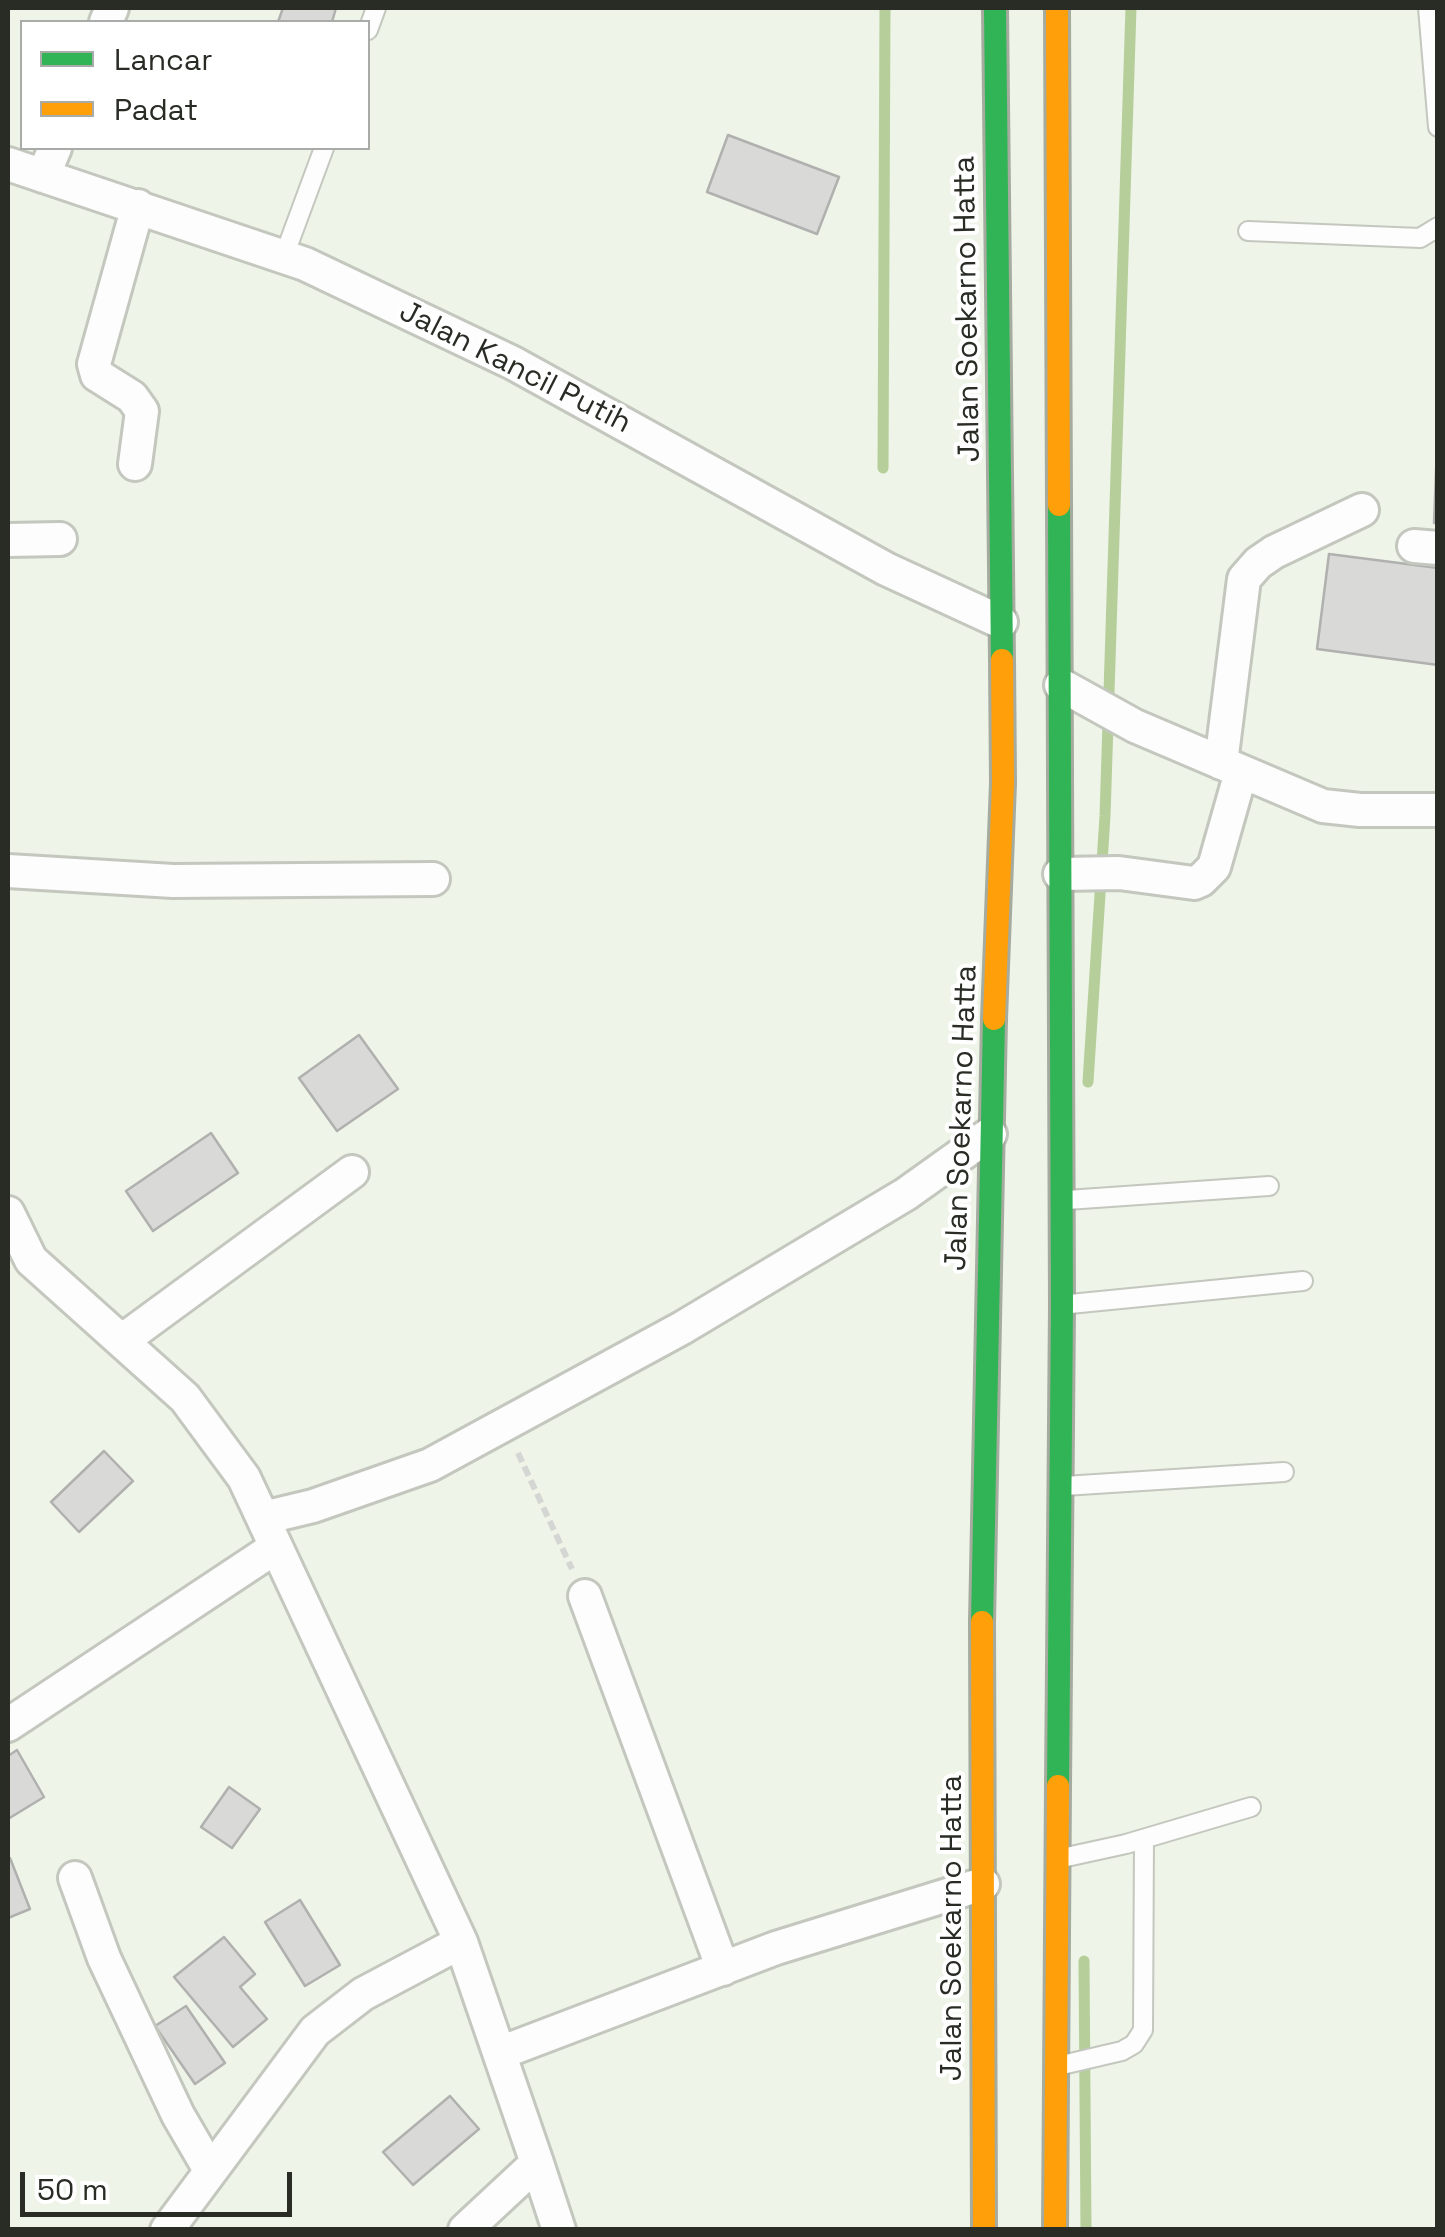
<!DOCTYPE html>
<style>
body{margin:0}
#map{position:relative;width:1445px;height:2237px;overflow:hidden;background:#eef4e8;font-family:"Space Grotesk",sans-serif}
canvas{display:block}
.frame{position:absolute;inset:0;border:10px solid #292c25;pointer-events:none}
.legend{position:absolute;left:20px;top:20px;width:350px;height:130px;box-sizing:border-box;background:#fff;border:2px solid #a9aba8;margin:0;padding:12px 18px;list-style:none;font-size:30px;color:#292c25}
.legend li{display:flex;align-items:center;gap:20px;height:50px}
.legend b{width:50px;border:2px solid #a9aba8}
.scale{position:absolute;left:20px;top:2172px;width:272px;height:45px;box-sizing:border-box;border:5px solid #292c25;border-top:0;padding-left:12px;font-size:30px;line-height:35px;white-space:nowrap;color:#292c25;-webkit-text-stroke:8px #fff;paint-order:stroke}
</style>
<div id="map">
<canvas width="1445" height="2237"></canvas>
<div class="frame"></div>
<ul class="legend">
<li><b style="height:12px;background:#30b455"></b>Lancar</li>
<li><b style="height:12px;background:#ff9f0a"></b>Padat</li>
</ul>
<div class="scale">50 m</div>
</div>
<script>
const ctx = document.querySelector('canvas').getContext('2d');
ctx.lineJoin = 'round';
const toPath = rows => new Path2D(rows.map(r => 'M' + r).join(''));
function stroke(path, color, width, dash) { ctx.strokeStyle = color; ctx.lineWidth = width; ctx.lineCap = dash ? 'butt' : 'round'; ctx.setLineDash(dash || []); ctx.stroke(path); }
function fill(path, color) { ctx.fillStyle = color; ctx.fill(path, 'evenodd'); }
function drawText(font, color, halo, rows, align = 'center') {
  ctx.font = font + ' "Space Grotesk",sans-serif'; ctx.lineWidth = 8; ctx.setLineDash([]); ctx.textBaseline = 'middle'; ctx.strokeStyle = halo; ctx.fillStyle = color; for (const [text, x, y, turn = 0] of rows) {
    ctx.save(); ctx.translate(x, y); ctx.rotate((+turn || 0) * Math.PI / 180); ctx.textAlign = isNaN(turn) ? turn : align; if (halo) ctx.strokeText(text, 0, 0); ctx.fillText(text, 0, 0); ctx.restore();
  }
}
const stream = toPath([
 [883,468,885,8],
 [1088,1082,1105,816,1131,8],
 [1084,1961,1086,2230]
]);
const building = toPath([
 [283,8,336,8,332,22,278,22,283,8],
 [728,135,839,177,817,234,707,192,728,135],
 [1437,447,1438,447,1438,523,1434,523,1437,447],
 [1329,554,1438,568,1438,665,1317,649,1329,554],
 [359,1035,398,1089,337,1131,299,1078,359,1035],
 [211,1133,238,1173,153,1231,126,1191,211,1133],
 [104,1451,133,1481,79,1532,51,1502,104,1451],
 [17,1750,44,1797,8,1819,8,1756,17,1750],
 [229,1787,260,1809,232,1848,201,1827,229,1787],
 [10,1858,30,1909,8,1918,8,1859,10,1858],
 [300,1900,340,1965,305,1986,265,1922,300,1900],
 [224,1937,255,1974,240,1987,267,2019,233,2047,174,1977,224,1937],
 [186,2006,225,2063,195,2084,155,2026,186,2006],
 [450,2096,479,2129,413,2185,383,2152,450,2096]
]);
const path = toPath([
 [518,1453,572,1569]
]);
const lane = toPath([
 [1428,8,1438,127],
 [368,30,376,8],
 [1248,231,1420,238,1438,227],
 [284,256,324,148],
 [1067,1200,1269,1186],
 [1070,1304,1303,1281],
 [1064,1486,1284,1472],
 [1062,1858,1126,1844,1251,1807],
 [1062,2065,1122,2051,1134,2044,1143,2030,1144,1839]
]);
const street = toPath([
 [106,22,112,8],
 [8,164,305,264,513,363,886,569,1001,622],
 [43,176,55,148],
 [135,464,142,411,132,397,97,375,94,364,138,206],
 [8,540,60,539],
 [1414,546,1438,548],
 [1061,685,1135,726,1323,806,1360,810,1438,810],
 [1221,763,1244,579,1258,563,1274,552,1362,510],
 [8,871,173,881,433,879],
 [1060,874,1119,873,1194,883,1201,880,1214,867,1241,772],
 [8,1213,31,1260,185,1398,244,1478,461,1942,537,2163,465,2230],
 [123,1340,352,1172],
 [263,1518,313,1506,430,1465,682,1328,906,1194,990,1134],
 [585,1596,723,1969],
 [8,1725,276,1547],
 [75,1878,104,1958,178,2115,210,2170],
 [500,2053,776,1948,983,1884],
 [537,2163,559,2230],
 [167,2230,315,2031,363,1994,461,1942]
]);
const fast = toPath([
 [995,8,1002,660],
 [982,1622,994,1019],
 [1058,1786,1062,1305,1059,505]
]);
const slow = toPath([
 [1057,8,1059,505],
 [994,1019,1003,783,1002,660],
 [982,1622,984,2230],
 [1055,2230,1058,1786]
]);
const streetNames = [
 ["Jalan Soekarno Hatta",968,309,-91],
 ["Jalan Kancil Putih",515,368,27],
 ["Jalan Soekarno Hatta",962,1118,-88],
 ["Jalan Soekarno Hatta",953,1928,-90]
];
stroke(stream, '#b5ce9a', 11);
fill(building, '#d9d9d8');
stroke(building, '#b0b1af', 2.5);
stroke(lane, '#c3c7be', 22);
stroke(street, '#c3c7be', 38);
stroke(fast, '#a5ab9e', 28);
stroke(slow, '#a5ab9e', 28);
stroke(path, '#d4d6d3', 6, [10, 5]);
stroke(lane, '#fcfdfc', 18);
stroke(street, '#fcfdfc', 32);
stroke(fast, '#30b455', 22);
stroke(slow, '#ff9f0a', 22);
drawText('30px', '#292c25', '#fff', streetNames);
</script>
